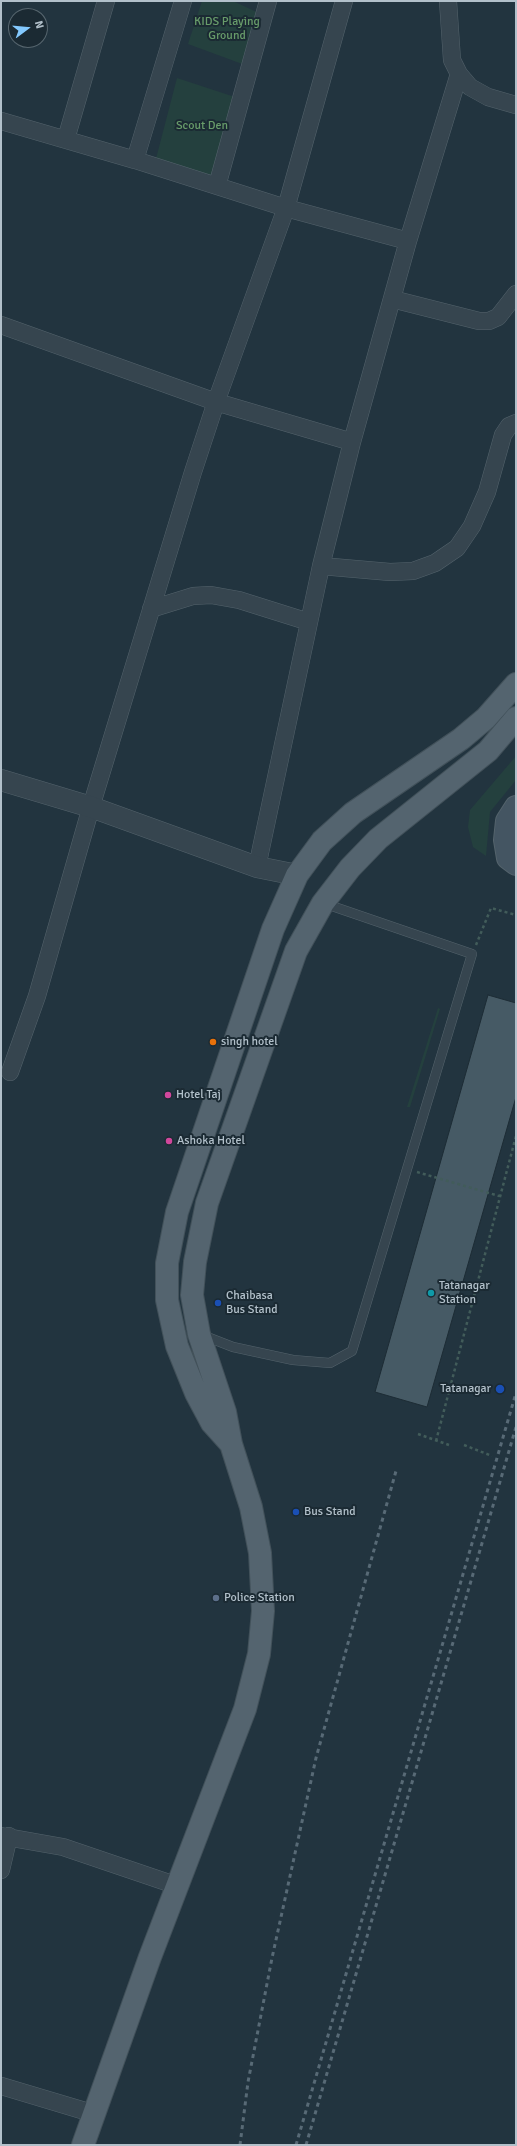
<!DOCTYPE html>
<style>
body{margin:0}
#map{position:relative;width:517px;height:2146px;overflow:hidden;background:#22343f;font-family:Signika,sans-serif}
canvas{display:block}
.frame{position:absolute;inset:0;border:2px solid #b2c0ca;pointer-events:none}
.north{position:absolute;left:8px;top:8px;width:40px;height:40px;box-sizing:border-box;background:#1b2a33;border:1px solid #57666f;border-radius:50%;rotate:74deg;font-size:11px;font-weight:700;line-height:16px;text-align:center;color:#b2c0ca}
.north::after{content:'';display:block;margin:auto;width:14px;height:18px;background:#83c9fe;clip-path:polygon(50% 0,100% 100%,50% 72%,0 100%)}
</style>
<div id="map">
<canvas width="517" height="2146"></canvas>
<div class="frame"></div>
<div class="north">N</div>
</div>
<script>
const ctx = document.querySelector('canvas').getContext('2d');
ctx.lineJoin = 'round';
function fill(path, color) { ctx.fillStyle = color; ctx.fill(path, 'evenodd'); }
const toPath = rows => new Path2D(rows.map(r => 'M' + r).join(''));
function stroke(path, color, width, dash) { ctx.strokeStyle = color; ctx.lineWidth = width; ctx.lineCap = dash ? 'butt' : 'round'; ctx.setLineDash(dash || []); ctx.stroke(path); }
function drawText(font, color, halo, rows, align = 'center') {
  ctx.font = font + ' Signika,sans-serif'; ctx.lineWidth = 4; ctx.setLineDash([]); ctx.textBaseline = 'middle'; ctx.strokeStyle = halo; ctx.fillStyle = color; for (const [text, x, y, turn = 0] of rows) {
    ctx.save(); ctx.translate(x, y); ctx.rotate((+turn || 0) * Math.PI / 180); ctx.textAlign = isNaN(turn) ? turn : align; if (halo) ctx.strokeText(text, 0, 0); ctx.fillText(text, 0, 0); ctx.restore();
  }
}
const green = toPath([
 [202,1,233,1,263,15,245,65,188,44],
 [177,78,247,101,221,194,152,174],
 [516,756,516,780,490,812,486,856,473,847,468,827,470,810],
 [438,1008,440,1009,410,1107,407,1107]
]);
const building = toPath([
 [488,995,516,1003,516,1097,427,1407,375,1392,488,995]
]);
const path = toPath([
 [476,945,491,908,516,915],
 [417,1172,499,1196],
 [418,1434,449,1445],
 [436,1441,516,1136],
 [464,1445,492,1456]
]);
const service = toPath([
 [202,1335,233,1347,293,1360,330,1363,352,1351,472,954,323,903]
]);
const minor = toPath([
 [448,1,452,60,459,74,470,87,488,97,516,105],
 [1,121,135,160,286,208,408,241],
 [66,139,106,1],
 [135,160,183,1],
 [217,186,268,1],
 [392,299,479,321,489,321,498,317,516,294],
 [1,325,216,402,352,442],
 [321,566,390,572,413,571,435,563,457,548,472,526,487,492,503,435,509,426,516,423],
 [151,609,193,596,211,595,239,600,309,622],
 [257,867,321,566,352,442,408,241,459,74],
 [10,1072,37,996,91,807,193,472,216,402,286,208,344,1],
 [1,1836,63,1847,178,1886],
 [1,1870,9,1836],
 [1,2086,95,2114]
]);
const tertiary = toPath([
 [1,780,91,807,257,867,297,875]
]);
const secondary = toPath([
 [516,807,507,821,505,840,508,858,516,864]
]);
const primary = toPath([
 [230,1443,212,1423,196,1393,177,1346,167,1300,167,1263,177,1212,273,929,297,875,322,841,353,813,461,739,486,718,516,684],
 [83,2145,150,1957,245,1709,259,1654,263,1611,260,1553,251,1507,231,1444,225,1412,199,1334,192,1295,195,1262,207,1203,296,951,323,903,350,868,378,839,488,751,516,718]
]);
const rail = toPath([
 [240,2145,248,2082,272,1958,316,1758,396,1471],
 [296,2145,516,1393],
 [306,2145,516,1427]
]);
const markers = [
 [213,1042,4,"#e8710a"],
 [168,1095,4,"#d1479c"],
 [169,1141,4,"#d1479c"],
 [431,1293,4,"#0f9aa8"],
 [218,1303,4,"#1a4fb4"],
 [500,1389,5,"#1a4fb4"],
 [296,1512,4,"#1a4fb4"],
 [216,1598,4,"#5c6f8a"]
];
const parkNames = [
 ["KIDS Playing",227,22],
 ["Ground",227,36],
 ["Scout Den",202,126]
];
const poiNames = [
 ["singh hotel",221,1042],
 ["Hotel Taj",176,1095],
 ["Ashoka Hotel",177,1141],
 ["Tatanagar",439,1286],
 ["Station",439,1300],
 ["Chaibasa",226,1296],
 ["Bus Stand",226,1310],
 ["Tatanagar",491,1389,"right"],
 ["Bus Stand",304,1512],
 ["Police Station",224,1598]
];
fill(green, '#24403e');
fill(building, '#465a65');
stroke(building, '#1d2c35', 1);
stroke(service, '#54636c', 10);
stroke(minor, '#54636c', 18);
stroke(tertiary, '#54636c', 22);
stroke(secondary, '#54636c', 24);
stroke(primary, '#42515a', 24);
stroke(path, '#425c5a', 2.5, [3, 3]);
stroke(service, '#36454f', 9);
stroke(minor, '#36454f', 17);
stroke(tertiary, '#36454f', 21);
stroke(secondary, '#445562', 22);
stroke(primary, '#54646f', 22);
stroke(rail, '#586a76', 3, [4, 4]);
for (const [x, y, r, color] of markers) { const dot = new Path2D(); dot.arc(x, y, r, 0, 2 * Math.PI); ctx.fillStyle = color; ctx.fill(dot); stroke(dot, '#1b2a33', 1.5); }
drawText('12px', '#689c6a', '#1b2a33', parkNames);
drawText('12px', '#b2c0ca', '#1b2a33', poiNames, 'left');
</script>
